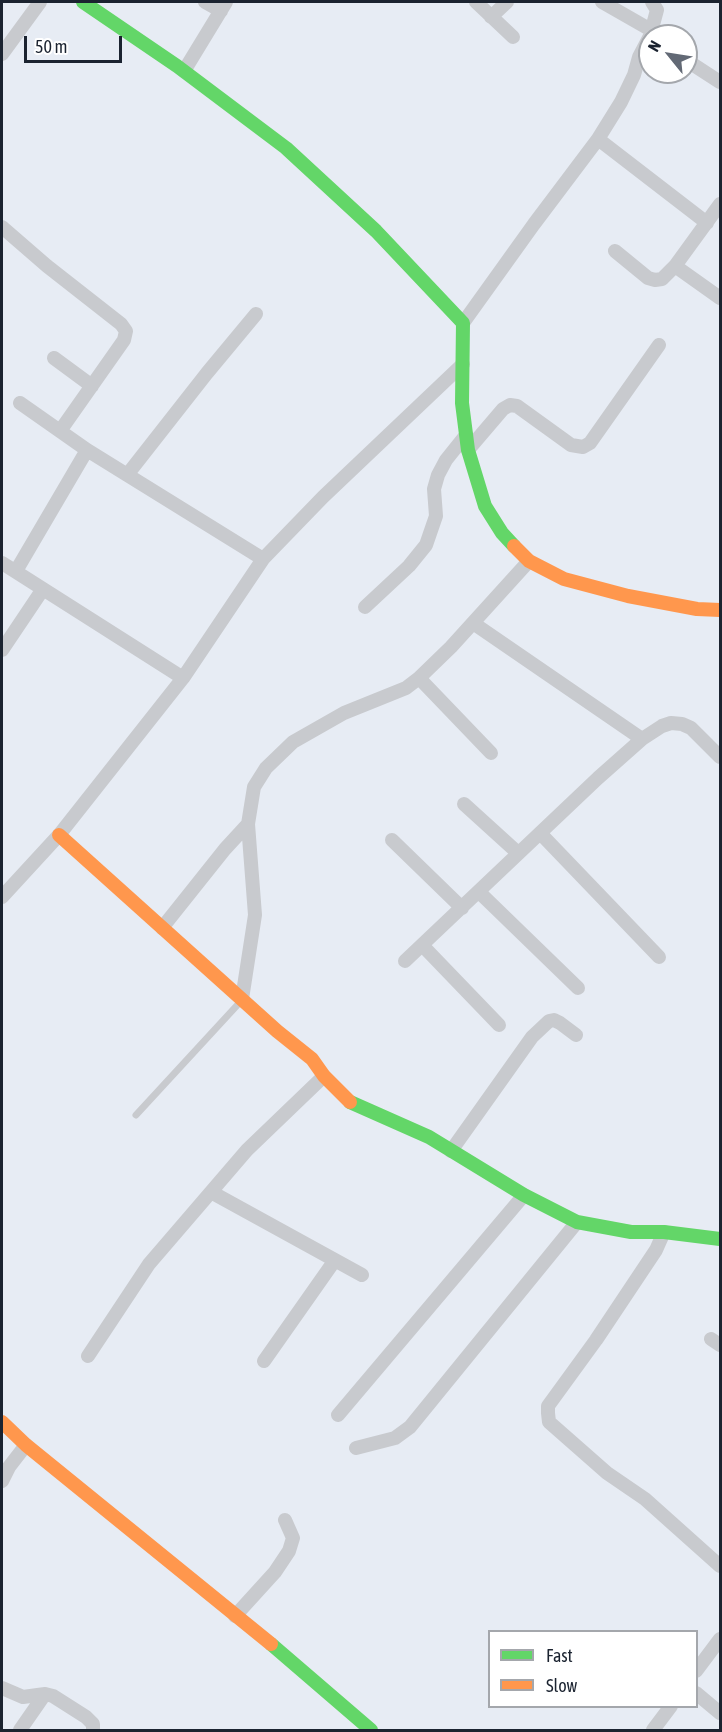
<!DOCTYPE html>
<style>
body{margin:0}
#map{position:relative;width:722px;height:1732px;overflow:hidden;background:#e7ecf4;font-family:"Asap Condensed",sans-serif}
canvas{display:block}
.frame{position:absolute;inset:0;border:3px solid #1b2330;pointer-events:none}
.legend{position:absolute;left:488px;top:1630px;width:210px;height:78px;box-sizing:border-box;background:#fff;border:2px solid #a4a7ac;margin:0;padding:8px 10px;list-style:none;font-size:18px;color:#1b2330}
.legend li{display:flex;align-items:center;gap:12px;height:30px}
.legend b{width:30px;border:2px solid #a4a7ac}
.north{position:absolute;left:638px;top:24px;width:60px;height:60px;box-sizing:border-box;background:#fff;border:2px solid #a4a7ac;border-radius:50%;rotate:300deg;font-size:16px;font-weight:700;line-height:24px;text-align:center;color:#1b2330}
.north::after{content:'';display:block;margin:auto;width:21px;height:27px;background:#626975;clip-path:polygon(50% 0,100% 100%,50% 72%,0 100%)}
.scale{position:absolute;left:24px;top:36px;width:98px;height:27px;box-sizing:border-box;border:3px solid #1b2330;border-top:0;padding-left:8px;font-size:18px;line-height:21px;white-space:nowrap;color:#1b2330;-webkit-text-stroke:4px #fff;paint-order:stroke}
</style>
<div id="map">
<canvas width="722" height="1732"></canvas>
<div class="frame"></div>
<ul class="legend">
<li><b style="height:8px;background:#63d668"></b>Fast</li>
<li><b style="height:8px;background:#ff974d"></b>Slow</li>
</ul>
<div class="north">N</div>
<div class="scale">50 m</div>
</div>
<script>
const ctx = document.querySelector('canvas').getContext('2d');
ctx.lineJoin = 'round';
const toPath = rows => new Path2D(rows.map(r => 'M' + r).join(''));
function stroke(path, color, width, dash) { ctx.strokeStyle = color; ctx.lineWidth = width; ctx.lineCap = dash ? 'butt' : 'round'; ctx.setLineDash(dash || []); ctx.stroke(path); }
const lane = toPath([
 [136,1115,242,1000]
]);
const street = toPath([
 [205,2,221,11],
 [476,2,513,37],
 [602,2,651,30],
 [491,17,507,2],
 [650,36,657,10,652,2],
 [2,54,40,2],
 [686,60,720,82],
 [184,71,226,2],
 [598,139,707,223],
 [2,227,47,266,121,324,126,331,124,340,60,431],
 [615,251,648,278,655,280,662,279,675,266,720,204],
 [675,266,720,298],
 [463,323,534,224,598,139,621,102,634,75,639,57,650,36],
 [54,358,92,386],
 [20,403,87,450,263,559],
 [468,450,503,409,510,405,517,406,571,445,583,447,590,443,659,345],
 [127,475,207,373,256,314],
 [2,563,183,678],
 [16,571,87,450],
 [365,607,409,566,426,545,436,516,434,489,438,475,446,460,466,435],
 [473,623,642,739],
 [2,650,43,589],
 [419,678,491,753],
 [464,804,518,853],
 [540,833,659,957],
 [392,840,462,908],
 [479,892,578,988],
 [2,897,59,835,183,678,263,559,323,497,463,364],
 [162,928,225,849,248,824],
 [422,945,499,1025],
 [405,961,598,778,642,739,662,726,671,723,682,724,691,728,720,757],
 [242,999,255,915,248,824,254,787,266,768,293,742,344,713,406,688,419,678,451,647,529,561],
 [451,1151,532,1037,549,1021,554,1020,560,1023,576,1035],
 [211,1192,362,1275],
 [664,1232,656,1250,596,1340,548,1406,548,1413,549,1422,607,1473,645,1499,720,1566],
 [711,1339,720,1345],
 [88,1356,149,1264,247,1150,324,1076],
 [264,1361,335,1260],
 [338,1415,524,1195],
 [356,1448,395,1438,410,1427,577,1222],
 [2,1481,9,1467,26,1445],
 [235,1616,275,1572,289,1551,293,1538,285,1520],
 [696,1671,720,1639],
 [2,1688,23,1697,45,1694,53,1696,86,1717,93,1724,93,1730],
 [696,1693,720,1713],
 [20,1730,45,1694],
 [653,1730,671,1706]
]);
const fast = toPath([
 [83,2,177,66,286,148,376,231,463,323,462,403,468,450,485,506,502,533,514,546],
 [350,1102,429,1137,524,1195,577,1222,631,1232,664,1232,720,1239],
 [271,1644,371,1730]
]);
const slow = toPath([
 [514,546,529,561,564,579,628,596,697,609,720,610],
 [59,835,277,1031,312,1059,324,1076,350,1102],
 [2,1422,26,1445,271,1644]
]);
stroke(lane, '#c8cace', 7);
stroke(street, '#c8cace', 14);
stroke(fast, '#63d668', 14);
stroke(slow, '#ff974d', 14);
</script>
